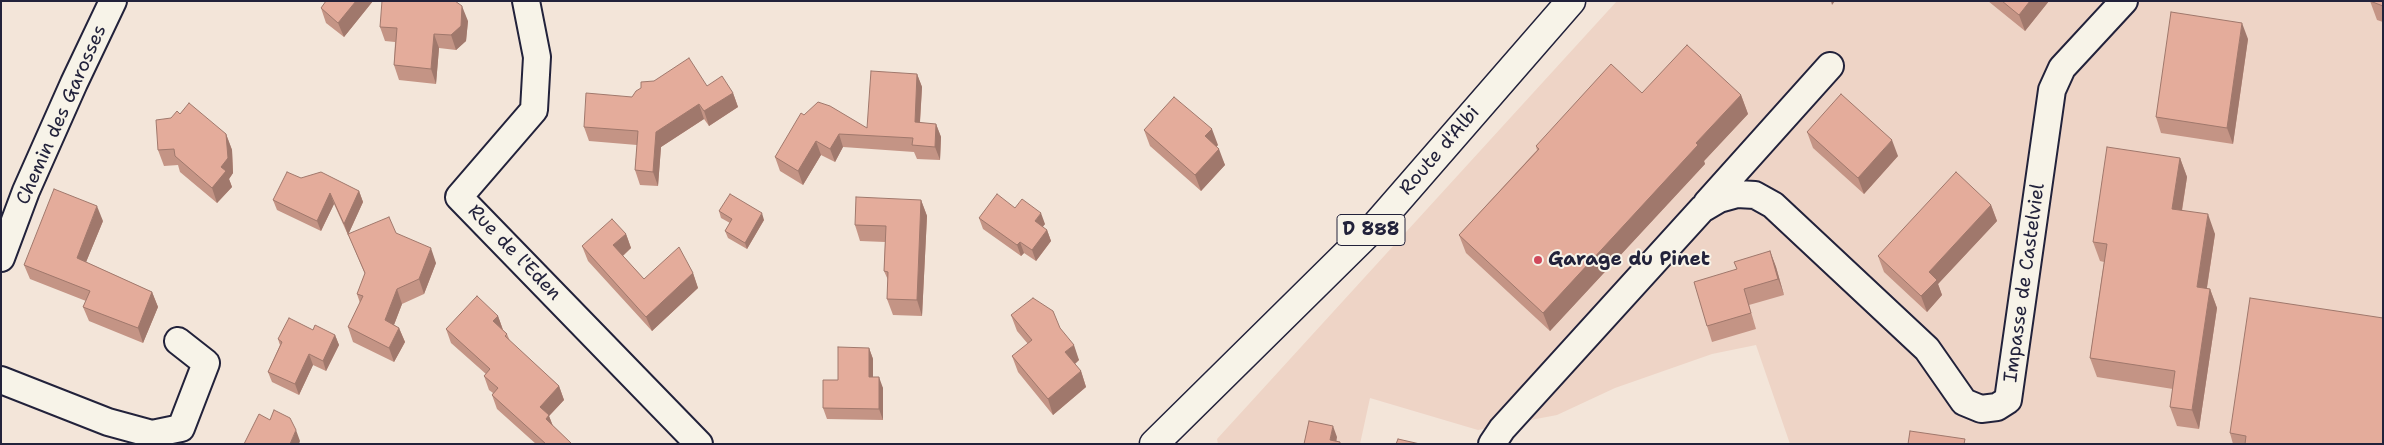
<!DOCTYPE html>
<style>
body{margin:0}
#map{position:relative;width:2384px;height:445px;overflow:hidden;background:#f3e5d9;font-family:"Shantell Sans",sans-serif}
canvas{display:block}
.frame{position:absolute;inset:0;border:2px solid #22223b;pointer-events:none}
</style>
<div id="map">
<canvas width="2384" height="445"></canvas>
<div class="frame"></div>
</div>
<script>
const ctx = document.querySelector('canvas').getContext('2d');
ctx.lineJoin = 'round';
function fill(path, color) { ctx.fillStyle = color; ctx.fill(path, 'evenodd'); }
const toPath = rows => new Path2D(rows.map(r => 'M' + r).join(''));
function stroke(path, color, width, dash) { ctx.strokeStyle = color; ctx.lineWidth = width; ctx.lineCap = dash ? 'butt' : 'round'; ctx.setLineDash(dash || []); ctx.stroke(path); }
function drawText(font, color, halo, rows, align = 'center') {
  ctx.font = font + ' "Shantell Sans",sans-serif'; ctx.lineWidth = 4; ctx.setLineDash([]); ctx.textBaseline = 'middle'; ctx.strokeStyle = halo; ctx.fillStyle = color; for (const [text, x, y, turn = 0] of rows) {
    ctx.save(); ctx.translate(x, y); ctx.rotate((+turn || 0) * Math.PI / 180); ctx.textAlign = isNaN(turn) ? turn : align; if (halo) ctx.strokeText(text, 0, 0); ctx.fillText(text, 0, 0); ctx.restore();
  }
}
const built = toPath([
 [1617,1,2383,1,2383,444,1790,444,1756,345,1712,354,1615,388,1557,415,1478,430,1370,398,1360,444,1218,444,1217,439]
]);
const minor = toPath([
 [526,1,537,57,534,110,459,197,699,444],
 [1707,203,1830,66],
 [1,258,26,191,74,83,113,1],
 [1,380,108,422,152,434,181,428,206,363,178,341],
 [1492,444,1502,429,1702,209,1719,199,1737,194,1755,195,1773,205,1927,349,1964,402,1981,409,1997,407,2008,400,2052,90,2062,68,2124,1]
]);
const major = toPath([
 [1154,444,1377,224,1571,1]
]);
const wall = toPath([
 [326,1,373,1,344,37,326,23,321,8],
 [1988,1,2049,1,2025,31],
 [2370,1,2383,1,2383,22,2377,20],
 [468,21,466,41,456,50,439,48,436,84,399,80,394,65,395,42,385,41,380,27],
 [2248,39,2233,144,2161,133,2156,117],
 [917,74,922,87,920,123,936,124,941,137,940,160,917,159,914,152,843,147,835,162,821,155,803,185,780,171,775,157,804,115,867,128],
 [707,86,733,93,738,107,709,126,704,119,661,147,658,186,640,185,635,170,637,145,589,141,584,127,632,97],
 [1642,93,1741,95,1748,114,1704,161,1705,164,1550,331,1466,253,1459,235,1537,150,1536,146],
 [180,114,226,134,232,150,233,173,229,179,232,187,217,203,180,172,178,165,164,166,158,150,171,118],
 [1144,130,1218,145,1216,147,1225,165,1201,191,1150,146],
 [1807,132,1898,156,1864,194,1813,148],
 [2180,158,2187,177,2182,211,2215,234,2207,288,2210,289,2217,308,2199,429,2177,426,2170,407,2173,389,2097,377,2090,358,2104,262,2100,261,2093,242],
 [301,178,359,191,363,202,348,235,334,204,321,231,277,210,273,200],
 [921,200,927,216,922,316,893,315,887,299,888,280,884,271,885,242,860,241,855,225],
 [1991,205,1997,221,1938,284,1942,295,1927,312,1884,272,1878,256],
 [1015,208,1045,224,1042,227,1047,230,1051,241,1036,261,1024,253,1021,256,983,229,979,218],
 [719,211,764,220,747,249,728,238,725,231,730,223,721,218],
 [103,221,86,262,152,292,158,307,143,343,89,321,83,307,86,301,30,279,24,265],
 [396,233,436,263,424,294,402,304,394,325,399,328,405,342,394,362,353,342,348,327,360,303,357,294,365,274,348,234],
 [626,234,631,248,623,256,644,279,693,273,698,288,652,331,588,261,582,246],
 [1770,251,1776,267,1784,295,1749,305,1756,329,1712,342,1707,326,1737,269],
 [1011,315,1060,328,1079,360,1075,364,1081,371,1086,387,1053,415,1018,372,1012,356,1028,344,1017,331],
 [498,316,503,330,507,334,510,341,559,386,564,400,549,416,553,426,572,444,536,444,497,409,492,395,493,393,489,390,484,376,486,374,451,343,446,329],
 [313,330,335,335,339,345,326,371,313,365,299,395,272,382,268,372,280,345,278,339],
 [869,348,873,359,873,377,883,388,883,420,827,419,823,408,838,380],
 [2230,433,2383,444,2233,444]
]);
const shadedWall = toPath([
 [356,1,373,1,344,37,338,23],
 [1831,1,1835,1,1832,5],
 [2030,1,2049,1,2025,31,2019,15],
 [462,6,468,21,466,41,456,50,451,35],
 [2242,23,2248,39,2233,144,2227,128],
 [434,34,439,48,436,84,431,69],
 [917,74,922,87,919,136,915,122],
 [733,93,738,107,709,126,704,111],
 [1741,95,1748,114,1704,161,1705,164,1550,331,1543,313,1696,143],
 [699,104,704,119,661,147,658,186,653,172,656,132],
 [936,124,941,137,940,160,935,147],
 [1212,129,1218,145,1211,152,1205,136],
 [226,134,232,150,233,173,229,179,232,187,217,203,212,188,221,167],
 [839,134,843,147,835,162,830,149],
 [1892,140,1898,156,1864,194,1858,178],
 [816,141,821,155,803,185,798,171],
 [1219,149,1225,165,1201,191,1195,175],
 [2180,158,2187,177,2179,228,2172,209],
 [359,191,363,202,348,235,344,224],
 [330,193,334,204,321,231,317,221],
 [921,200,927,216,922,316,917,300],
 [1991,205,1997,221,1938,284,1942,295,1927,312,1921,296,1929,272],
 [97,206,103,221,82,272,77,258],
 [762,213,764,220,747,249,745,243],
 [1041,213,1045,224,1039,232,1035,221],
 [2208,214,2215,234,2204,306,2197,287],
 [1047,230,1051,241,1036,261,1032,250],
 [626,234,631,248,618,260,613,245],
 [1020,242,1024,253,1021,256,1017,245],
 [431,248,436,263,424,294,419,279],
 [1770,251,1776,267,1784,295,1778,279],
 [693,273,698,288,652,331,646,317],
 [397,289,402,304,390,335,385,320],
 [2210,289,2217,308,2199,429,2192,410],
 [152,292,158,307,143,343,138,328],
 [498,316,503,330,493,321],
 [399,328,405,342,394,362,389,348],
 [335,335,339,345,326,371,323,361],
 [1074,345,1079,360,1070,368,1065,352],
 [869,348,873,359,873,388,869,377],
 [309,354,313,365,299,395,295,384],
 [1081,371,1086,387,1053,415,1048,399],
 [879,377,883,388,883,420,879,409],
 [559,386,564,400,549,416,554,429,551,433,540,407],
 [1333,426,1337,437,1336,444,1330,440],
 [296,430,300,441,299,444,290,444]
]);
const building = toPath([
 [326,1,356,1,338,23,321,8,326,1],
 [382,1,455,1,462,6,461,26,451,35,434,34,431,69,394,65,397,28,380,27,382,1],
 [2002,1,2030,1,2019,15,2002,1],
 [2370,1,2383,1,2383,6,2370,1],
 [2171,12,2242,23,2227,128,2156,117,2171,12],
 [1687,45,1741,95,1696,143,1698,145,1543,313,1459,235,1539,149,1536,146,1611,64,1642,93,1687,45],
 [689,58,707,86,722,76,733,93,704,111,699,104,656,132,653,172,635,170,638,131,584,127,586,93,632,97,636,91,641,88,641,82,654,81,689,58],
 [871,71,917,74,915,122,936,124,935,147,912,145,913,138,839,134,830,149,816,141,798,171,775,157,801,113,804,115,818,102,830,106,867,128,871,71],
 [1841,94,1892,140,1858,178,1807,132,1841,94],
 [1174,97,1212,129,1205,136,1219,149,1195,175,1144,130,1174,97],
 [189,103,226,134,228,158,221,167,226,171,212,188,175,156,174,149,158,150,156,120,171,118,177,111,180,114,189,103],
 [2107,147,2180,158,2172,209,2208,214,2197,287,2210,289,2192,410,2170,407,2175,371,2090,358,2107,244,2093,242,2107,147],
 [287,172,301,178,321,172,359,191,344,224,330,193,317,221,273,200,287,172],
 [1956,172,1991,205,1929,272,1937,280,1921,296,1878,256,1956,172],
 [54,189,97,206,77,258,152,292,138,328,83,307,90,291,24,265,54,189],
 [730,194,762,213,745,243,725,231,732,219,719,211,730,194],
 [997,194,1015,208,1022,199,1041,213,1035,221,1047,230,1032,250,1020,242,1017,245,979,218,997,194],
 [856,197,921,200,917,300,887,299,888,272,884,271,886,226,855,225,856,197],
 [389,217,396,233,431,248,419,279,397,289,385,320,399,328,389,348,348,327,363,296,357,294,365,273,348,234,389,217],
 [612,219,626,234,613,245,644,279,679,247,693,273,646,317,582,246,612,219],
 [1770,251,1778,279,1744,289,1751,313,1707,326,1694,282,1737,269,1734,262,1770,251],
 [477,296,498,316,493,321,507,334,505,336,559,386,540,407,549,415,546,419,572,444,546,444,492,395,498,388,484,376,490,369,446,329,477,296],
 [1033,298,1053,311,1060,328,1074,345,1065,352,1081,371,1048,399,1012,356,1032,340,1011,315,1033,298],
 [2250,298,2383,318,2383,444,2245,444,2246,436,2230,433,2250,298],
 [289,318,313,330,315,325,335,335,323,361,309,354,295,384,268,372,282,342,278,339,289,318],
 [838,347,869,348,869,377,879,377,879,409,823,408,823,380,838,380,838,347],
 [274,410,290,418,296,430,290,444,244,444,259,414,270,420,274,410],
 [1309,421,1333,426,1330,440,1340,442,1340,444,1304,444,1309,421],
 [1910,431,1965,439,1964,444,1908,444,1910,431],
 [1398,439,1420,444,1396,444,1398,439]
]);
const markers = [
 [1538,260,5,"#d1495b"]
];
const shields = [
 [1371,230,68]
];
const shieldNames = [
 ["D 888",1371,230]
];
const streetNames = [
 ["Chemin des Garosses",62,115,-66],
 ["Route d'Albi",1440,151,-49],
 ["Rue de l'Eden",514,253,46],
 ["Impasse de Castelviel",2025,283,-82]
];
const poiNames = [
 ["Garage du Pinet",1548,260]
];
fill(built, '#eed4c6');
stroke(minor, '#22223b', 30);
stroke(major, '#22223b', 31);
stroke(minor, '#f7f3e8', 26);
stroke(major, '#f7f3e8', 28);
fill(wall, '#c49485');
fill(shadedWall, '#a0786c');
fill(building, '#e4ac9b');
stroke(building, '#a0786c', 1);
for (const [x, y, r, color] of markers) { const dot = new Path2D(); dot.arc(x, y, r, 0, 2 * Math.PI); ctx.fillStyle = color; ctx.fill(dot); stroke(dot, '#f7f3e8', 2); }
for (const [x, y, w] of shields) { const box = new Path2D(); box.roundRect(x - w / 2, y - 15.5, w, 31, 4); ctx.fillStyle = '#f7f3e8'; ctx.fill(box); stroke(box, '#22223b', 1); }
drawText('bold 18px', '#22223b', null, shieldNames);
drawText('19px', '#22223b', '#f7f3e8', streetNames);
drawText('bold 19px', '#22223b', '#f7f3e8', poiNames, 'left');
</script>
